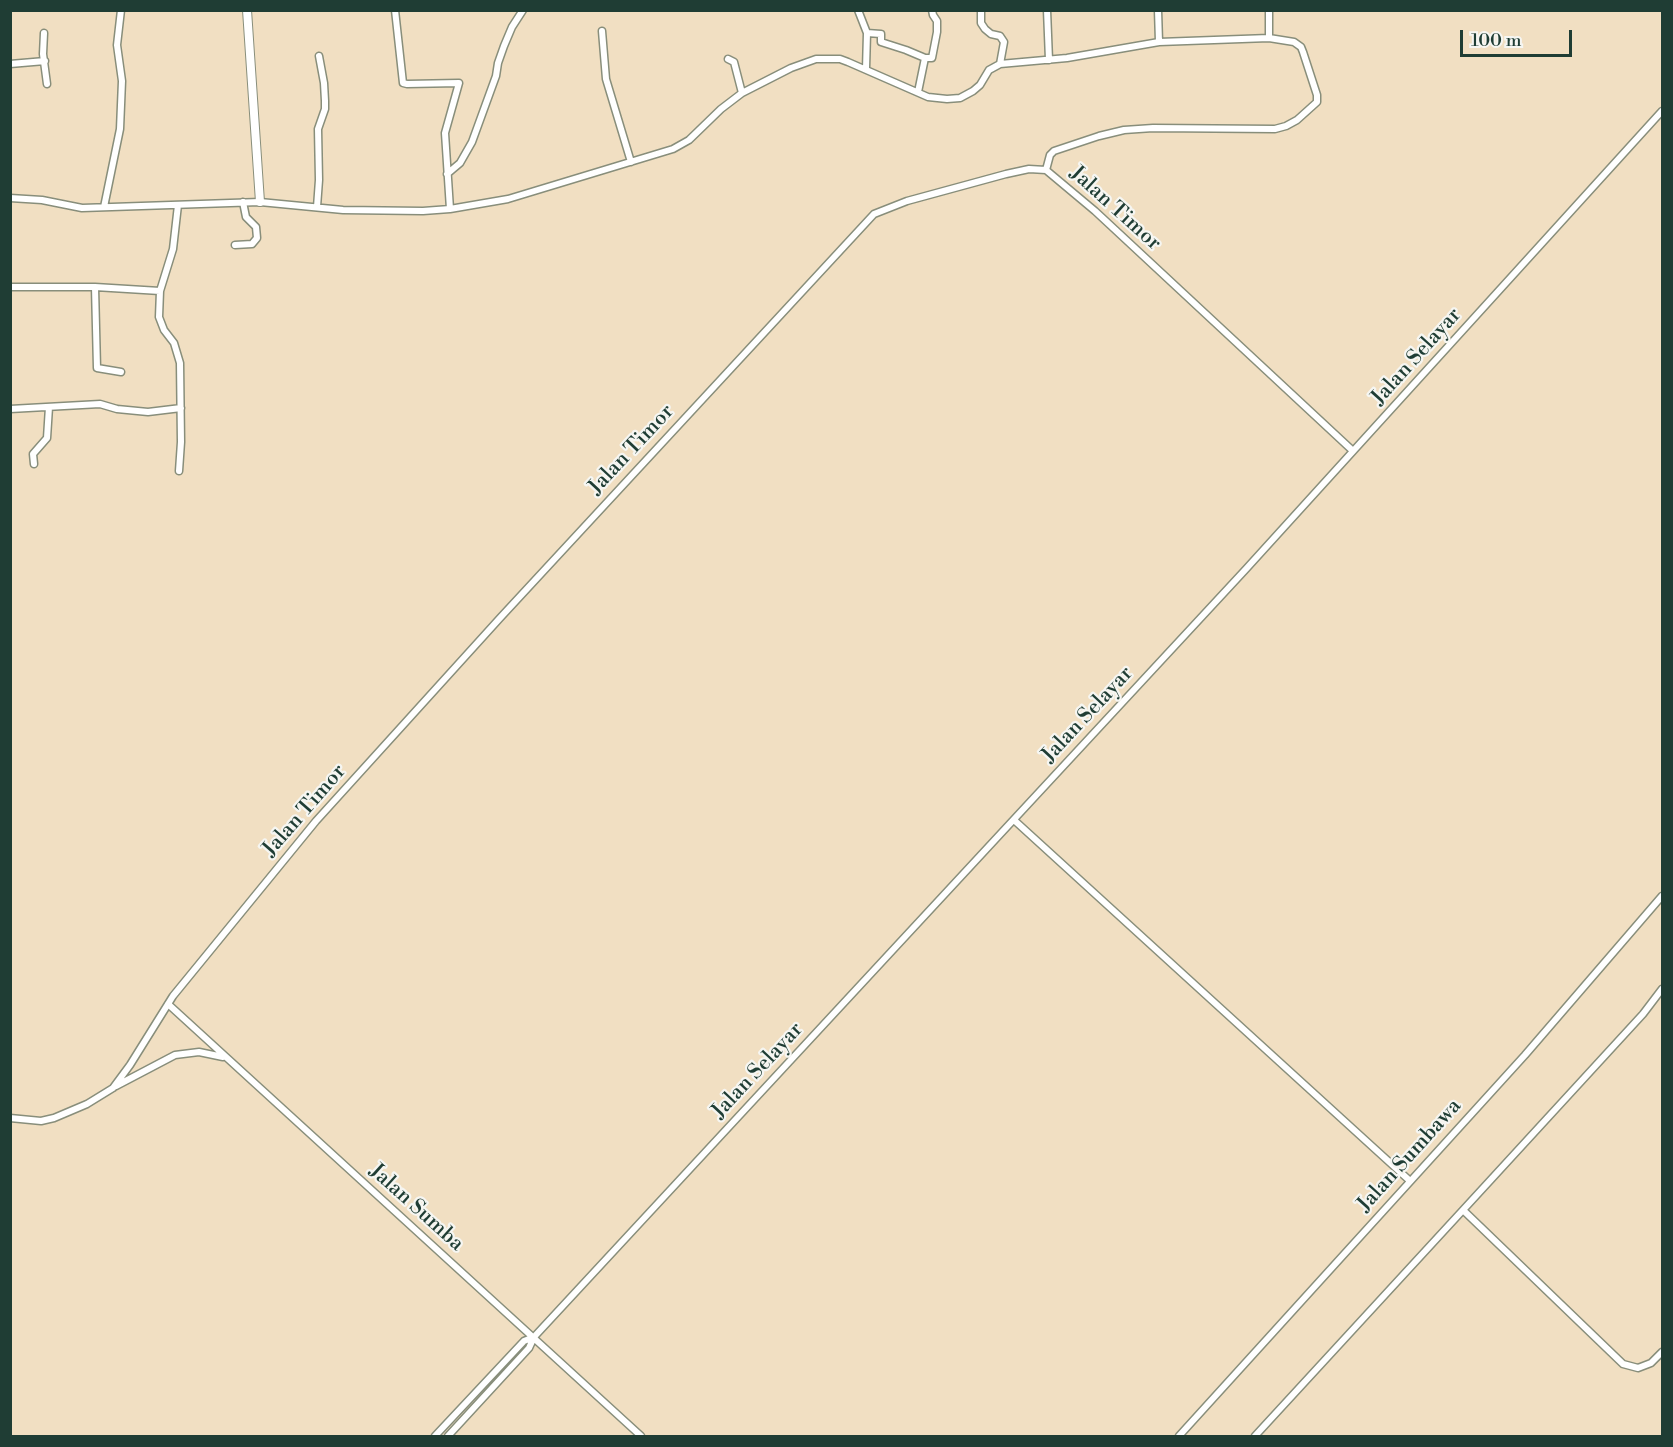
<!DOCTYPE html>
<style>
body{margin:0}
#map{position:relative;width:1673px;height:1447px;overflow:hidden;background:#f1dfc2;font-family:"Libre Bodoni",serif}
canvas{display:block}
.frame{position:absolute;inset:0;border:12px solid #1f3d34;pointer-events:none}
.scale{position:absolute;left:1460px;top:30px;width:112px;height:27px;box-sizing:border-box;border:3px solid #1f3d34;border-top:0;padding-left:8px;font-size:18px;line-height:21px;white-space:nowrap;color:#1f3d34;-webkit-text-stroke:4px #f6f6f2;paint-order:stroke}
</style>
<div id="map">
<canvas width="1673" height="1447"></canvas>
<div class="frame"></div>
<div class="scale">100 m</div>
</div>
<script>
const ctx = document.querySelector('canvas').getContext('2d');
ctx.lineJoin = 'round';
const toPath = rows => new Path2D(rows.map(r => 'M' + r).join(''));
function stroke(path, color, width, dash) { ctx.strokeStyle = color; ctx.lineWidth = width; ctx.lineCap = dash ? 'butt' : 'round'; ctx.setLineDash(dash || []); ctx.stroke(path); }
function drawText(font, color, halo, rows, align = 'center') {
  ctx.font = font + ' "Libre Bodoni",serif'; ctx.lineWidth = 4.5; ctx.setLineDash([]); ctx.textBaseline = 'middle'; ctx.strokeStyle = halo; ctx.fillStyle = color; for (const [text, x, y, turn = 0] of rows) {
    ctx.save(); ctx.translate(x, y); ctx.rotate((+turn || 0) * Math.PI / 180); ctx.textAlign = isNaN(turn) ? turn : align; if (halo) ctx.strokeText(text, 0, 0); ctx.fillText(text, 0, 0); ctx.restore();
  }
}
const minor = toPath([
 [395,10,403,83,407,84,459,83,445,133,450,209],
 [858,10,867,33,866,69],
 [981,10,981,23,985,29,991,34,1000,36,1004,42,1000,64],
 [1047,10,1049,60],
 [1158,10,1159,42],
 [1269,10,1269,38],
 [602,31,606,79,631,162],
 [44,33,43,54,47,84],
 [867,33,881,34,881,42,906,50,925,58],
 [728,59,734,62,742,93],
 [10,64,45,61],
 [918,92,925,58,932,58,937,32,937,21,933,15,932,10],
 [447,174,460,163,472,142,496,76,498,63,504,46,512,27,523,10],
 [10,198,42,200,82,208,260,202,343,210,423,211,450,209,508,199,673,149,689,140,721,109,742,93,791,68,816,59,840,59,848,62,928,97,947,99,960,98,973,91,980,85,989,70,1000,64,1067,58,1159,42,1269,38,1294,42,1301,47,1303,52,1317,95,1317,102,1297,120,1286,126,1275,129,1153,128,1124,130,1099,136,1054,151,1050,155,1046,170],
 [178,205,173,249,160,291,159,317,164,330,174,343,180,363,181,442,179,471],
 [104,207,120,129,122,81,117,45,121,10],
 [317,207,319,180,318,129,325,109,325,101,324,83,319,56],
 [235,245,252,244,257,238,256,227,246,217,243,202],
 [10,287,95,287,160,291],
 [95,287,97,368,121,372],
 [10,409,100,404,117,409,148,412,181,408],
 [34,464,33,454,47,438,49,407],
 [1014,820,1409,1180],
 [168,1004,641,1436],
 [116,1086,175,1055,199,1052,223,1057],
 [10,1118,41,1121,54,1118,87,1104,113,1088,130,1065,173,996,316,821,500,618,874,214,907,201,1006,174,1029,169,1046,170,1095,211,1353,451],
 [1463,1210,1643,1014,1662,989],
 [534,1337,1246,569,1662,111],
 [435,1436,524,1341,534,1337,529,1348,448,1436],
 [1179,1436,1525,1055,1662,896],
 [1255,1436,1463,1210,1623,1364,1638,1368,1651,1363,1662,1352]
]);
const tertiary = toPath([
 [247,10,260,202]
]);
const streetNames = [
 ["Jalan Timor",1115,209,42],
 ["Jalan Selayar",1417,357,-48],
 ["Jalan Timor",632,450,-47],
 ["Jalan Selayar",1088,715,-47],
 ["Jalan Timor",305,811,-49],
 ["Jalan Selayar",758,1071,-47],
 ["Jalan Sumbawa",1410,1156,-48],
 ["Jalan Sumba",416,1208,42]
];
stroke(minor, '#888e7b', 9);
stroke(tertiary, '#888e7b', 10);
stroke(minor, '#fff', 6);
stroke(tertiary, '#fff', 8);
drawText('21px', '#1f3d34', '#f6f6f2', streetNames);
</script>
